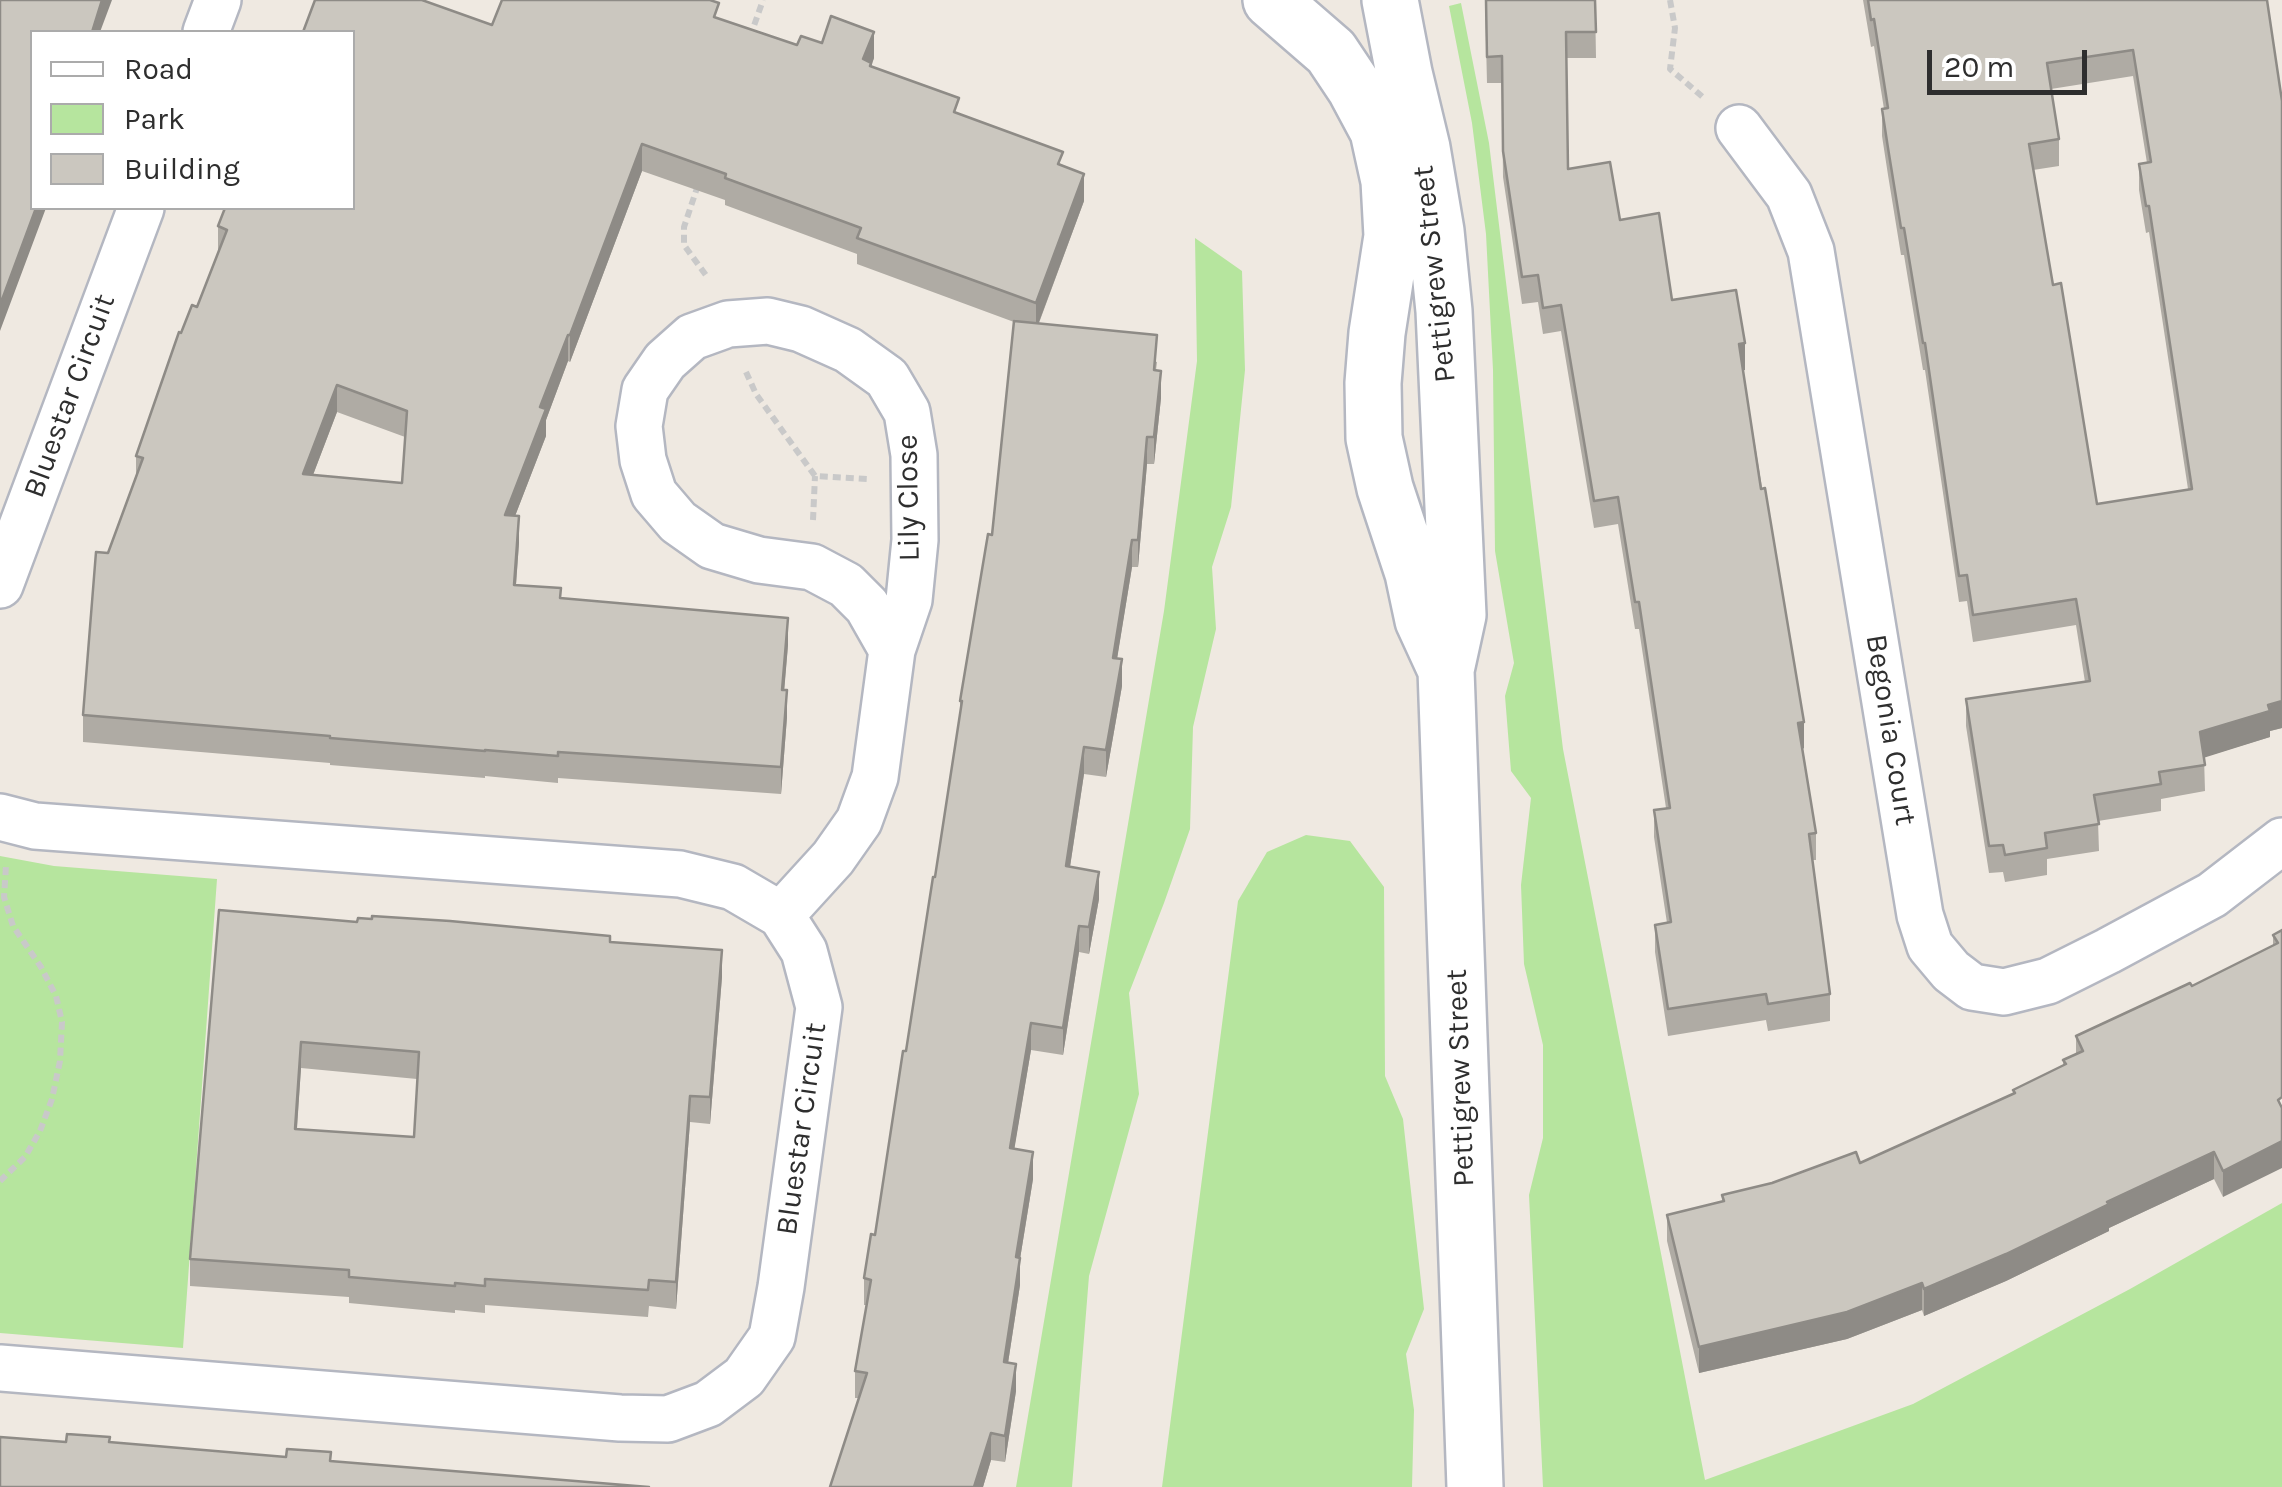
<!DOCTYPE html>
<style>
body{margin:0}
#map{position:relative;width:2282px;height:1487px;overflow:hidden;background:#efe9e1;font-family:Karla,sans-serif}
canvas{display:block}
.legend{position:absolute;left:30px;top:30px;width:325px;height:180px;box-sizing:border-box;background:#fff;border:2px solid #ababab;margin:0;padding:12px 18px;list-style:none;font-size:30px;color:#2e2e2e}
.legend li{display:flex;align-items:center;gap:20px;height:50px}
.legend b{width:50px;border:2px solid #ababab}
.scale{position:absolute;left:1927px;top:50px;width:160px;height:45px;box-sizing:border-box;border:5px solid #2e2e2e;border-top:0;padding-left:12px;font-size:30px;line-height:35px;white-space:nowrap;color:#2e2e2e;-webkit-text-stroke:8px #fff;paint-order:stroke}
</style>
<div id="map">
<canvas width="2282" height="1487"></canvas>
<ul class="legend">
<li><b style="height:12px;background:#fff"></b>Road</li>
<li><b style="height:28px;background:#b6e59e"></b>Park</li>
<li><b style="height:28px;background:#cbc7bf"></b>Building</li>
</ul>
<div class="scale">20 m</div>
</div>
<script>
const ctx = document.querySelector('canvas').getContext('2d');
ctx.lineJoin = 'round';
function fill(path, color) { ctx.fillStyle = color; ctx.fill(path, 'evenodd'); }
const toPath = rows => new Path2D(rows.map(r => 'M' + r).join(''));
function stroke(path, color, width, dash) { ctx.strokeStyle = color; ctx.lineWidth = width; ctx.lineCap = dash ? 'butt' : 'round'; ctx.setLineDash(dash || []); ctx.stroke(path); }
function drawText(font, color, halo, rows, align = 'center') {
  ctx.font = font + ' Karla,sans-serif'; ctx.lineWidth = 8; ctx.setLineDash([]); ctx.textBaseline = 'middle'; ctx.strokeStyle = halo; ctx.fillStyle = color; for (const [text, x, y, turn = 0] of rows) {
    ctx.save(); ctx.translate(x, y); ctx.rotate((+turn || 0) * Math.PI / 180); ctx.textAlign = isNaN(turn) ? turn : align; if (halo) ctx.strokeText(text, 0, 0); ctx.fillText(text, 0, 0); ctx.restore();
  }
}
const green = toPath([
 [1461,3,1489,143,1563,749,1705,1480,1913,1404,2130,1289,2282,1203,2282,1487,1543,1487,1529,1195,1543,1138,1543,1045,1524,964,1521,885,1531,798,1511,771,1505,696,1514,663,1495,551,1493,370,1486,234,1472,123,1449,6],
 [1195,238,1242,271,1245,370,1231,507,1212,567,1216,629,1193,727,1190,829,1164,903,1129,993,1139,1094,1089,1276,1072,1487,1016,1487,1164,611,1197,361],
 [1306,835,1350,841,1384,887,1385,1076,1403,1119,1424,1309,1406,1354,1414,1410,1412,1487,1162,1487,1238,901,1267,852],
 [0,856,54,866,217,879,183,1348,0,1333]
]);
const path = toPath([
 [1670,0,1675,28,1670,69,1704,98],
 [750,37,763,0],
 [698,185,684,227,684,245,708,278],
 [746,372,756,394,815,476,867,479],
 [813,520,815,476],
 [0,1181,25,1157,40,1131,52,1099,60,1061,62,1022,56,996,41,967,13,926,4,897,6,866]
]);
const minor = toPath([
 [206,32,218,0],
 [1739,128,1789,195,1811,251,1920,915,1930,946,1951,971,1972,987,2004,992,2048,981,2108,951,2212,895,2282,841],
 [0,585,141,208],
 [0,817,35,826,680,874,733,887,781,915,804,951,819,1007,781,1287,772,1337,744,1377,708,1404,668,1419,620,1418,0,1368],
 [781,915,833,858,859,821,875,777,892,650,909,600,915,540,914,455,907,412,887,378,848,350,801,329,768,321,728,324,692,337,665,361,645,390,639,426,643,460,654,494,678,522,712,546,759,560,812,567,846,585,867,606,892,650]
]);
const secondary = toPath([
 [1271,0,1331,52,1355,88,1378,131,1389,181,1392,236,1377,333,1373,383,1374,438,1385,488,1413,573,1423,620,1446,670],
 [1390,0,1404,73,1422,148,1436,231,1444,311,1458,615,1446,670,1475,1487]
]);
const wall = toPath([
 [1485,0,1595,0,1596,58,1566,58,1568,169,1620,220,1672,300,1745,370,1743,370,1804,748,1803,749,1816,833,1816,860,1812,860,1830,994,1830,1021,1768,1031,1766,1020,1668,1036,1655,952,1655,925,1667,923,1654,837,1654,810,1666,808,1639,629,1635,629,1618,524,1594,528,1561,331,1543,334,1538,302,1522,304,1503,177,1502,83,1487,83],
 [1863,0,2267,0,2282,101,2282,728,2270,731,2270,737,2204,757,2205,791,2161,799,2161,811,2098,821,2099,851,2047,859,2047,875,2005,882,2003,872,1989,873,1966,726,1966,699,2085,682,2076,625,1973,642,1967,601,1959,602,1925,370,1923,370,1904,255,1901,255,1888,175,1882,136,1882,109,1884,109,1874,46,1871,47],
 [2133,76,2147,163,2139,164,2139,190,2146,233,2149,232,2188,489,2097,504,2053,285,2033,170,2059,166,2059,139,2051,89],
 [719,19,797,45,874,58,871,67,959,114,1063,165,1084,201,1039,323,1157,362,1156,370,1161,398,1154,464,1147,464,1138,567,1132,567,1117,658,1122,686,1106,777,1084,774,1070,867,1099,899,1089,954,1079,952,1063,1055,1031,1050,1014,1149,1033,1179,1020,1259,1020,1285,1008,1363,1016,1391,1005,1462,991,1460,983,1487,830,1487,859,1398,855,1398,855,1371,867,1305,864,1305,864,1278,875,1235,935,877,960,717,960,701,992,535,1014,322,857,264,857,254,725,205,725,200,642,171,570,362,568,361,546,420,546,436,515,516,519,543,516,585,561,598,788,645,784,690,787,717,781,794,558,778,558,783,485,776,485,778,330,765,330,763,83,742,83,715,108,553,136,475,136,456,181,333,197,307,218,253,218,226,492,25],
 [337,412,405,437,402,483,313,475],
 [219,910,610,943,722,977,710,1124,690,1122,676,1309,649,1306,648,1317,485,1305,485,1313,455,1310,455,1313,349,1303,349,1297,190,1286,190,1259],
 [301,1068,417,1079,414,1137,297,1129],
 [2282,930,2223,1197,2214,1179,2109,1228,2109,1231,2006,1281,1924,1316,1922,1310,1847,1339,1699,1373,1667,1241,1667,1215,1722,1201,1722,1195,1860,1163,2013,1094,2013,1090,2063,1066,2063,1060,2076,1054,2076,1036,2192,986,2273,945,2273,935]
]);
const shadedWall = toPath([
 [102,0,112,0,100,32,92,32],
 [874,32,874,58,871,66,871,89,863,59],
 [642,144,642,171,570,362,570,335],
 [1084,174,1084,201,1036,330,1036,303],
 [36,208,46,208,0,331,0,305],
 [568,335,568,361,546,420,546,436,505,542,505,515,540,407],
 [1745,343,1745,370,1739,371,1739,344],
 [1161,371,1161,398,1154,464,1154,437],
 [337,385,337,412,303,501,303,474],
 [1147,437,1147,464,1138,567,1138,540],
 [519,516,519,543,514,611,514,585],
 [1132,540,1132,567,1113,684,1113,658],
 [788,618,788,645,782,717,782,690],
 [1122,659,1122,686,1106,777,1106,750],
 [787,690,787,717,781,794,781,767],
 [2282,701,2282,728,2270,731,2270,737,2200,759,2200,732],
 [1804,722,1804,748,1798,750,1798,723],
 [1084,747,1084,774,1066,893,1066,866],
 [1099,872,1099,899,1089,954,1089,927],
 [1079,926,1079,952,1063,1055,1063,1028],
 [722,950,722,977,710,1124,710,1097],
 [1031,1023,1031,1050,1010,1175,1010,1148],
 [301,1042,301,1068,295,1155,295,1129],
 [690,1096,690,1122,676,1309,676,1282],
 [2282,1141,2282,1168,2223,1197,2223,1171],
 [1033,1152,1033,1179,1020,1259,1020,1285,1004,1389,1004,1362,1016,1257],
 [2214,1152,2214,1179,2109,1228,2109,1231,2006,1281,1924,1316,1924,1289],
 [1922,1283,1922,1310,1847,1339,1699,1373,1699,1347],
 [1016,1364,1016,1391,1005,1462,1005,1436],
 [991,1433,991,1460,983,1487,974,1487]
]);
const building = toPath([
 [0,0,102,0,92,32,32,32,32,208,36,208,0,305,0,0],
 [315,0,422,0,492,25,502,0,710,0,719,3,714,17,797,45,801,36,822,43,831,16,874,32,863,59,871,63,870,66,959,98,954,112,1063,152,1058,164,1084,174,1036,303,857,238,861,228,725,178,726,174,642,144,570,335,568,335,540,407,546,409,505,515,519,516,514,585,561,588,560,598,788,618,782,690,787,690,781,767,558,752,558,756,485,750,485,751,330,738,330,736,83,715,96,552,108,553,143,458,136,456,179,332,181,333,192,305,197,307,227,230,218,226,225,208,352,208,352,32,303,32,315,0],
 [337,385,407,411,402,483,303,474,337,385],
 [1486,0,1595,0,1596,32,1566,32,1568,169,1610,162,1620,220,1659,213,1672,300,1736,290,1745,343,1739,344,1761,489,1765,488,1804,722,1798,723,1816,833,1809,834,1830,994,1768,1004,1766,994,1668,1009,1655,925,1671,922,1654,810,1670,808,1639,602,1635,602,1618,497,1594,501,1561,305,1543,308,1538,275,1522,277,1503,151,1502,56,1487,57,1486,0],
 [1868,0,2267,0,2282,101,2282,701,2268,705,2270,711,2200,732,2205,765,2159,772,2161,784,2094,795,2099,824,2045,833,2047,848,2005,855,2003,845,1989,846,1966,699,2090,681,2076,599,1973,615,1967,575,1959,576,1925,343,1923,343,1904,228,1901,228,1888,148,1882,109,1888,108,1874,19,1871,20,1868,0],
 [2133,50,2151,162,2139,164,2146,206,2149,206,2192,489,2097,504,2061,283,2053,285,2029,144,2059,139,2047,63,2133,50],
 [1014,321,1157,335,1154,370,1161,371,1154,437,1147,437,1138,540,1132,540,1113,658,1122,659,1106,750,1084,747,1066,866,1099,872,1089,927,1079,926,1063,1028,1031,1023,1010,1148,1033,1152,1016,1257,1020,1258,1004,1362,1016,1364,1005,1436,991,1433,974,1487,830,1487,867,1373,855,1371,871,1280,864,1278,871,1234,875,1235,903,1051,906,1051,933,877,935,877,962,701,960,701,988,534,992,535,1014,321],
 [219,910,357,922,358,918,372,919,372,916,450,921,610,936,610,942,722,950,710,1097,690,1096,676,1282,649,1280,648,1290,485,1279,485,1286,455,1283,455,1286,349,1277,349,1270,190,1259,219,910],
 [301,1042,419,1052,414,1137,295,1129,301,1042],
 [2282,930,2282,1097,2278,1100,2282,1108,2282,1141,2223,1171,2214,1152,2107,1202,2109,1204,2006,1254,1924,1289,1922,1283,1847,1312,1699,1347,1667,1215,1724,1201,1722,1195,1772,1183,1856,1152,1860,1163,2015,1093,2013,1090,2066,1064,2063,1060,2083,1051,2076,1036,2190,983,2192,986,2278,943,2273,935,2282,930],
 [67,1434,110,1437,109,1442,286,1457,287,1449,331,1452,330,1461,649,1487,0,1487,0,1437,66,1442,67,1434]
]);
const streetNames = [
 ["Pettigrew Street",1435,274,-96],
 ["Bluestar Circuit",70,396,-70],
 ["Lily Close",909,498,-91],
 ["Begonia Court",1890,730,81],
 ["Pettigrew Street",1461,1078,-92],
 ["Bluestar Circuit",802,1129,-82]
];
fill(green, '#b6e59e');
stroke(minor, '#b4b7c1', 50);
stroke(secondary, '#b4b7c1', 60);
stroke(path, '#c9c9c9', 6, [8, 5]);
stroke(minor, '#fff', 45);
stroke(secondary, '#fff', 55);
fill(wall, '#afaba4');
fill(shadedWall, '#8e8b86');
fill(building, '#cbc7bf');
stroke(building, '#8e8b86', 2.5);
drawText('30px', '#2e2e2e', '#fff', streetNames);
</script>
